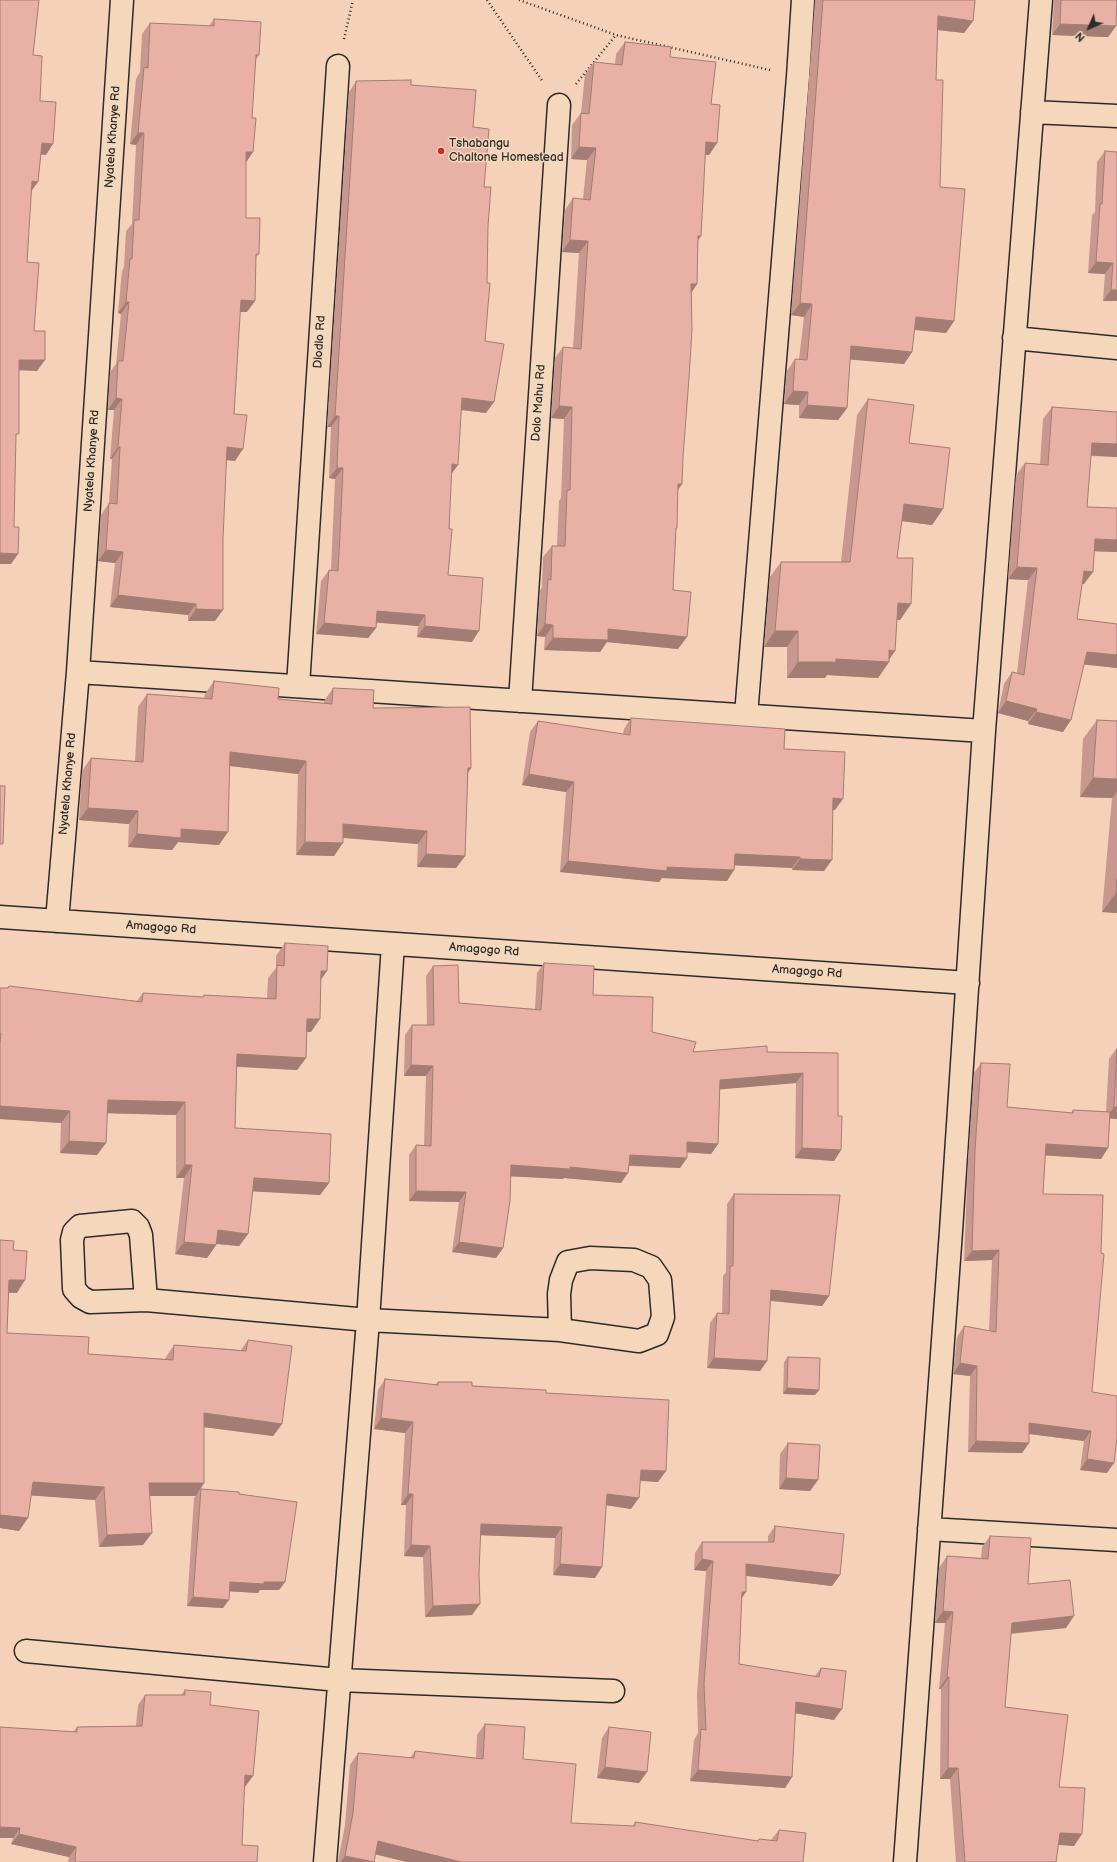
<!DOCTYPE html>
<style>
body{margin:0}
#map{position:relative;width:1117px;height:1862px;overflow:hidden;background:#f4d1b8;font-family:"Balsamiq Sans",sans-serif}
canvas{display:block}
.north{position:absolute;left:1069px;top:8px;width:40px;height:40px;-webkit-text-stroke:3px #f5d8bb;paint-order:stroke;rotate:225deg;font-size:11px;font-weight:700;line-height:16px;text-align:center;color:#2b2b2b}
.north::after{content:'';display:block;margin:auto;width:14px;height:18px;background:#2b2b2b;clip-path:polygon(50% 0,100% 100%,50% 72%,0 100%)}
</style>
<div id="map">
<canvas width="1117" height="1862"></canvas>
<div class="north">N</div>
</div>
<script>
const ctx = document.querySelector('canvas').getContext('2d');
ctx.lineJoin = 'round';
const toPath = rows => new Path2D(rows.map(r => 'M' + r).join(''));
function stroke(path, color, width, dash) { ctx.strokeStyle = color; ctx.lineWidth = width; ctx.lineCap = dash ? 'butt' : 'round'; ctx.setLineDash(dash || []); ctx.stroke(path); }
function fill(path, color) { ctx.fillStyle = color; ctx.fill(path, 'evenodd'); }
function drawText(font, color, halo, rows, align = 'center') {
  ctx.font = font + ' "Balsamiq Sans",sans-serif'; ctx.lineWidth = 3; ctx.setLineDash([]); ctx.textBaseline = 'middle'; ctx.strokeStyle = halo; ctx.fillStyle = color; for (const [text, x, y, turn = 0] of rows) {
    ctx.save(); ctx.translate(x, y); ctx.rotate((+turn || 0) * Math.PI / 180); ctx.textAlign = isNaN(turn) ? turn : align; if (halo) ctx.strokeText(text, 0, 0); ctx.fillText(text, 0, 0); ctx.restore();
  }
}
const path = toPath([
 [487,0,543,82],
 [519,0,616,35,770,70],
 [344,39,353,0],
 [576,84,616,35]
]);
const minor = toPath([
 [1032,112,1117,116],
 [1014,338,1117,348],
 [78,672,984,731],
 [298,686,338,66],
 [520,701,559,105],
 [746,715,798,77,803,0],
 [0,917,968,983],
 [57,921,78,672,122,0],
 [146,1300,141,1235,138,1227,132,1221,80,1226,74,1232,72,1240,74,1289,81,1297,90,1302,146,1300,368,1320,560,1330,639,1341,657,1334,663,1317,660,1280,651,1267,634,1260,590,1258,568,1262,561,1280,559,1294,560,1330],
 [929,1529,1117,1540],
 [26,1651,339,1680,613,1691],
 [325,1862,368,1320,393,944],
 [905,1862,951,1231,984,731,1041,0]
]);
const wall = toPath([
 [815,0,975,0,973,21,964,33,938,30,936,80,940,187,954,321,946,333,914,330,912,352,904,364,850,359,847,408,838,420,799,418,799,405,784,404,787,371,795,359,799,359,804,317,791,315],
 [1054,0,1117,0,1117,14,1116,14,1116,26,1108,37,1052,35],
 [214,19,259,55,256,60,246,162,246,218,259,254,256,257,247,312,240,312,234,414,235,461,226,460,215,621,188,621,188,615,110,607,115,563,98,561,101,515,109,503,112,459,110,459,114,410,108,410,110,372,116,364,121,314,118,313,122,271,124,267,126,231,132,224,136,145,130,144,136,79,140,72,142,34,150,23,209,26],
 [625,42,670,57,711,104,717,143,709,155,705,155,698,240,697,284,692,292,683,457,682,484,678,489,673,590,678,649,607,642,600,652,544,650,545,637,537,636,540,591,542,587,543,557,552,546,557,546,559,501,561,498,564,419,551,418,555,358,563,347,573,348,579,253,562,252,565,210,573,198,583,199,587,160,571,159,572,125,581,113,585,74,594,62,615,64,616,54],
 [356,81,411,85,473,127,484,187,488,226,485,341,486,413,461,410,451,474,448,575,472,642,417,637,418,626,376,622,376,628,368,638,316,634,321,581,329,570,331,570,335,479,329,478,331,427,327,427,349,92],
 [1105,151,1117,152,1117,301,1103,301,1105,274,1088,273,1092,215,1095,212,1097,162],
 [868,399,909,443,943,509,932,525,902,521,897,558,911,604,900,620,897,620,895,651,889,660,889,662,878,678,827,675,825,678,787,678,787,647,764,647,770,577,781,562,841,562,857,415],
 [1052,407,1117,412,1117,457,1091,456,1087,507,1117,508,1117,552,1094,551,1084,584,1082,584,1077,619,1117,624,1117,668,1084,664,1063,732,1028,724,1028,721,998,713,1004,684,1012,672,1017,673,1028,580,1008,579,1016,475,1025,463,1040,464,1043,419],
 [214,681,278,699,324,703,324,701,333,688,373,708,471,768,468,773,465,856,456,868,417,867,418,844,343,838,334,856,296,855,298,774,230,766,219,845,178,842,172,850,128,847,129,824,79,820,82,771,91,758,135,762,138,707,147,694,204,698,205,694],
 [631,718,784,749,835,810,833,810,824,871,792,870,792,868,735,865,727,881,662,878,659,882,560,872,566,792,522,785,530,732,538,721,623,734,624,729],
 [1097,720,1117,721,1117,913,1102,912,1112,798,1080,797,1083,739],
 [285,943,321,980,311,1032,307,1032,306,1058,297,1070,237,1067,235,1128,329,1183,320,1195,253,1191,248,1234,239,1246,216,1244,216,1245,207,1258,175,1254,184,1178,176,1178,176,1115,107,1113,97,1155,60,1153,61,1123,0,1119,0,988,7,988,9,986,137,1001,143,993,202,997,204,995,267,998,268,978,276,968,276,956],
 [544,963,593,995,652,1032,693,1052,767,1052,838,1053,838,1116,841,1150,834,1161,795,1158,796,1083,720,1089,718,1144,711,1154,687,1152,680,1168,629,1166,621,1183,564,1178,563,1179,510,1176,503,1248,496,1258,452,1252,459,1202,409,1201,409,1155,416,1145,424,1145,426,1076,404,1076,405,1035,412,1025,427,1025,426,976,433,966,459,1003,535,1009,537,973],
 [1117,1048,1117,1119,1110,1118,1108,1148,1101,1159,1045,1155,1043,1194,1092,1392,1107,1473,1080,1470,1084,1441,1029,1434,1029,1443,1022,1453,968,1452,970,1376,953,1374,957,1337,964,1326,989,1331,992,1260,964,1261,968,1160,974,1073,981,1063,1007,1107,1071,1113,1073,1110,1106,1112,1109,1059],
 [734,1194,829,1296,822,1306,770,1301,767,1361,760,1371,707,1368,710,1323,717,1313,722,1314,723,1276,726,1272,727,1204],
 [0,1240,13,1250,17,1293,9,1293,7,1333,88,1354,165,1359,166,1357,174,1345,241,1350,248,1340,282,1424,273,1436,204,1427,204,1483,196,1496,150,1496,143,1545,99,1547,95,1500,31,1495,19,1531,0,1528],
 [788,1357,819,1390,815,1395,783,1394,784,1362],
 [385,1379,435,1385,438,1382,546,1393,658,1482,640,1481,631,1509,606,1505,595,1578,553,1575,555,1538,481,1535,472,1615,425,1617,423,1557,404,1556,406,1505,401,1505,405,1433,374,1429,378,1390],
 [788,1443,818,1480,810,1491,779,1489,780,1454],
 [201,1489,239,1494,285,1582,279,1590,260,1590,258,1593,229,1591,223,1608,187,1606,194,1498],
 [775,1526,840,1575,832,1586,746,1575,746,1592,741,1598,739,1664,815,1676,821,1668,834,1720,795,1713,792,1777,785,1788,690,1781,694,1740,698,1733,697,1694,706,1571,694,1570,695,1553,702,1542,768,1542,768,1536],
 [990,1536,1028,1584,1066,1628,1011,1634,1005,1707,1059,1787,1074,1846,1058,1845,1056,1862,956,1862,950,1779,940,1779,941,1689,939,1689,945,1623,935,1623,939,1568,947,1556,981,1558,982,1547],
 [185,1690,210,1705,245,1787,244,1787,242,1845,257,1862,68,1862,69,1857,11,1844,13,1838,0,1838,0,1727,73,1732,77,1727,136,1726,138,1705,145,1695,181,1695],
 [485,1724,523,1759,571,1823,633,1826,635,1822,757,1841,759,1839,771,1840,779,1830,803,1862,407,1862,375,1854,374,1862,338,1862,345,1825,350,1765,358,1753,410,1758,415,1751,476,1758,477,1735],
 [609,1727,647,1772,639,1783,597,1778,602,1738]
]);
const shadedWall = toPath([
 [938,16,973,21,964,33,929,29],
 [1060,24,1116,26,1108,37,1052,35],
 [138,133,144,133,136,145,130,144],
 [706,142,717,143,709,155,698,154],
 [42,143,53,144,46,155,34,154],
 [579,147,596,148,587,160,571,159],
 [246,152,253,152,245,164],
 [32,181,38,182,30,193],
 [698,236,701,236,693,248],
 [570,240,588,241,579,253,562,252],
 [1096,262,1113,263,1105,274,1088,273],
 [691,284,697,284,689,296],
 [1111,290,1117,290,1117,301,1103,301],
 [241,300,255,301,247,312,233,312],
 [126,302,129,302,121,314,118,313],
 [800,303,812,304,804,317,791,315],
 [916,317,954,321,946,333,907,329],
 [851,346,912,352,904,364,843,359],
 [19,360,45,360,37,371,12,370],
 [793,391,808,392,799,405,784,404],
 [116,398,122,399,114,410,108,410],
 [462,398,494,402,486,413,454,409],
 [807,405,847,408,838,420,799,418],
 [559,406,572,407,564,419,551,418],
 [335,416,339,416,331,427,327,427],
 [1092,443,1117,444,1117,457,1084,455],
 [118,447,120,447,112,459,110,459],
 [227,447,243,449,235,461,219,459],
 [452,464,458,465,450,476],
 [337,468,343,468,335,479,329,478],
 [678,484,682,484,674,496],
 [904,504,943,509,932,525,893,520],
 [1095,539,1117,540,1117,552,1086,551],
 [106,550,123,552,115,563,98,561],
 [0,553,18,554,11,564,0,564],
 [1017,567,1037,568,1028,580,1008,579],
 [1084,571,1093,572,1084,584,1075,583],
 [118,595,196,604,188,615,110,607],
 [898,603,911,604,900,620,886,619],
 [196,609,223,610,215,621,188,621],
 [377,611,425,615,418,626,369,622],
 [324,623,376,628,368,638,316,634],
 [545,624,553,625,545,637,537,636],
 [425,626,479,631,472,642,417,637],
 [608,629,687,637,678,649,607,642,600,652,544,650,553,638],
 [775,631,798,631,787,647,764,647],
 [889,650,895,651,887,662,889,662,878,678,827,675,825,678,787,678,798,662,836,659],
 [1087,652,1117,655,1117,668,1079,664],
 [1006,701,1037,709,1028,721,998,713],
 [1036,712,1071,720,1063,732,1028,724],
 [230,752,306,761,298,774,222,765],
 [468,768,471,768,462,781],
 [529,774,574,782,566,792,522,785],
 [1093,778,1117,779,1117,792,1112,798,1080,797],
 [833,798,843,799,835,810,825,809],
 [88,808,138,811,129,824,79,820],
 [343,824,427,831,418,844,334,837],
 [181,829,228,832,219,845,178,842,172,850,128,847,137,834],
 [305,842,343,843,334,856,296,855],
 [426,854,465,856,456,868,417,867],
 [735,854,800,857,792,868,727,865],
 [800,859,832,860,824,871,792,870],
 [568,861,667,867,734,870,727,881,662,878,659,882,560,872],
 [1116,893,1117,893,1117,913,1102,912],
 [321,971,327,971,318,984],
 [307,1019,320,1019,311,1032,298,1032],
 [237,1054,306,1058,297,1070,228,1066],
 [411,1065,433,1066,426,1076,404,1076],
 [803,1073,796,1083,713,1090,720,1080],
 [108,1100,185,1102,176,1115,99,1113],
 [0,1106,70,1111,61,1123,0,1119],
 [1114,1107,1117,1107,1117,1119,1106,1118],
 [69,1141,106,1143,97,1155,60,1153],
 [687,1142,718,1144,711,1154,680,1152],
 [1046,1144,1108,1148,1101,1159,1038,1155],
 [802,1148,841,1150,834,1161,795,1158],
 [630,1155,687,1158,680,1168,623,1165],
 [185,1165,192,1165,184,1178,176,1178],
 [511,1165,570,1167,628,1173,621,1183,564,1178,563,1179,504,1176],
 [254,1178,329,1183,320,1195,245,1191],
 [416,1191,466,1192,459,1202,409,1201],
 [218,1230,248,1234,239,1246,209,1243],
 [184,1242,216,1245,207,1258,175,1254],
 [459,1242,503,1248,496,1258,452,1252],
 [999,1250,992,1260,964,1261,972,1251],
 [9,1280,25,1280,17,1293,1,1292],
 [771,1290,829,1296,822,1306,764,1300],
 [714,1358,767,1361,760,1371,707,1368],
 [960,1363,977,1366,970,1376,953,1374],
 [787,1388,819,1390,815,1395,783,1394],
 [204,1413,282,1424,273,1436,195,1426],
 [381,1418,413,1422,405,1433,374,1429],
 [1029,1423,1091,1431,1084,1441,1022,1433],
 [976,1441,1029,1443,1022,1453,968,1452],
 [1087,1459,1114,1463,1107,1473,1080,1470],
 [641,1470,666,1471,658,1482,634,1480],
 [786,1478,818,1480,810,1491,779,1489],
 [33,1482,104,1487,95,1500,24,1495],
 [149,1483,204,1483,196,1496,140,1496],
 [408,1494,413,1494,406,1505,401,1505],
 [607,1494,639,1498,631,1509,599,1504],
 [0,1515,28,1518,19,1531,0,1528],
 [481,1524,562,1527,555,1538,474,1535],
 [152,1533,143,1545,99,1547,107,1535],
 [411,1545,430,1546,423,1557,404,1556],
 [702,1559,713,1561,706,1571,694,1570],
 [560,1564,602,1567,595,1578,553,1575],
 [746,1564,840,1575,832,1586,738,1575],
 [230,1582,285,1582,279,1590,260,1590,258,1593,224,1591],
 [742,1592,746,1592,739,1602],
 [193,1597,229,1600,223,1608,187,1606],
 [480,1604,472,1615,425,1617,433,1606],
 [943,1611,953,1612,945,1623,935,1623],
 [1074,1616,1066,1628,1003,1634,1012,1623],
 [947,1677,949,1677,941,1689,939,1689],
 [796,1702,842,1709,834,1720,789,1712],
 [605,1767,647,1772,639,1783,597,1778],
 [948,1768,958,1768,950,1779,940,1779],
 [698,1770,792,1777,785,1788,690,1781],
 [245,1775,253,1776,245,1787,237,1786],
 [0,1827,20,1828,13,1838,0,1838],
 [1060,1833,1082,1834,1074,1846,1052,1844],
 [19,1834,76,1847,69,1857,11,1844],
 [378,1841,461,1862,407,1862,370,1853],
 [345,1856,374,1862,341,1862]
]);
const building = toPath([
 [0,0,39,0,33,55,42,56,40,101,56,102,53,144,42,143,38,182,32,181,27,262,39,263,34,331,45,331,45,360,19,360,19,434,16,434,14,527,19,527,18,554,0,553,0,0],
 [823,0,975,0,973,21,938,16,936,80,943,80,940,187,965,189,954,321,916,317,912,352,851,346,847,408,807,405,808,392,793,391,795,359,807,360,812,304,800,303,823,0],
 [1061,0,1117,0,1116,26,1060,24,1061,0],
 [214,19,261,22,259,55,256,55,252,118,256,118,253,152,246,152,246,218,260,218,259,254,256,254,255,301,241,300,234,414,247,415,243,449,227,447,223,539,223,610,196,609,196,604,118,595,123,552,106,550,109,503,117,504,120,447,118,447,122,399,116,398,118,361,123,361,129,302,126,302,130,259,132,259,134,220,139,220,144,133,138,133,144,67,148,68,150,23,214,26,214,19],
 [625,42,671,47,670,57,716,62,711,104,720,105,717,143,706,142,701,236,698,236,697,284,691,284,692,330,689,378,683,457,682,484,678,484,677,528,676,528,673,590,691,592,687,637,608,629,608,640,553,638,553,625,545,624,548,579,551,580,552,546,565,546,567,490,570,490,572,407,559,406,563,347,581,349,588,241,570,240,573,198,590,200,596,148,579,147,581,113,589,114,594,62,622,65,625,42],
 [411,80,411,85,476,90,473,127,489,129,484,187,491,187,488,226,487,283,490,283,485,341,504,344,494,402,462,398,458,465,452,464,449,529,452,529,448,575,483,578,479,631,425,626,425,615,377,611,376,628,324,623,329,570,338,571,340,534,343,468,337,468,339,416,335,416,356,81,411,80],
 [1105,151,1117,152,1117,290,1111,290,1113,263,1096,262,1100,204,1102,204,1105,151],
 [868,399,914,405,909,443,950,448,943,509,904,504,897,558,913,558,911,604,898,603,895,651,889,650,889,662,836,659,836,662,798,662,798,631,775,631,781,562,850,562,868,399],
 [1052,407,1117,412,1117,444,1092,443,1087,507,1117,508,1117,540,1095,539,1093,572,1084,571,1077,619,1117,624,1117,655,1087,652,1071,720,1036,712,1037,709,1006,701,1012,672,1024,675,1037,568,1017,567,1025,463,1048,465,1052,407],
 [214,681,279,688,278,699,332,704,333,688,374,690,373,708,470,707,471,768,468,768,465,856,426,854,427,831,343,824,343,843,305,842,306,761,230,752,228,832,181,829,181,838,137,834,138,811,88,808,91,758,143,762,147,694,212,699,214,681],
 [631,718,785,729,784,749,845,752,843,799,833,798,832,860,800,859,800,857,735,854,734,870,667,867,667,871,568,861,574,782,529,774,538,721,630,735,631,718],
 [1097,720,1117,721,1117,779,1093,778,1097,720],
 [0,786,5,786,3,844,0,844,0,786],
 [1117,879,1117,893,1116,893,1117,879],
 [285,943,328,946,327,971,321,971,320,1019,307,1019,306,1058,237,1054,235,1128,331,1134,329,1183,254,1178,248,1234,218,1230,216,1245,184,1242,192,1165,185,1165,185,1102,108,1100,106,1143,69,1141,70,1111,0,1106,0,1043,1,1033,0,1033,0,988,8,988,9,986,142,1002,143,993,203,997,204,995,276,999,277,965,284,966,285,943],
 [544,963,594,966,593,995,653,997,652,1032,696,1042,693,1052,767,1046,767,1052,838,1053,838,1116,842,1116,841,1150,802,1148,803,1073,720,1080,718,1144,687,1142,687,1158,630,1155,628,1173,570,1167,570,1169,511,1165,510,1201,503,1248,459,1242,466,1192,416,1191,416,1145,431,1146,433,1066,411,1065,412,1025,434,1025,433,966,458,965,459,1003,541,1010,544,963],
 [1117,1049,1117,1107,1114,1107,1117,1049],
 [981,1063,1010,1064,1007,1107,1073,1113,1073,1110,1110,1112,1108,1148,1046,1144,1043,1194,1103,1195,1101,1253,1104,1254,1092,1392,1117,1396,1117,1438,1114,1463,1087,1459,1091,1431,1029,1423,1029,1443,976,1441,977,1366,960,1363,964,1326,996,1332,999,1250,972,1251,975,1150,981,1063],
 [734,1194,840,1195,829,1296,771,1290,767,1361,714,1358,717,1313,729,1314,730,1266,733,1266,734,1194],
 [0,1240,14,1241,13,1250,27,1251,25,1280,9,1280,7,1333,89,1337,88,1354,173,1360,174,1345,246,1351,248,1340,292,1346,282,1424,204,1413,204,1483,149,1483,152,1533,107,1535,104,1487,33,1482,28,1518,0,1515,0,1240],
 [788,1357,820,1358,819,1390,787,1388,788,1357],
 [385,1379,438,1385,438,1382,472,1382,472,1386,546,1390,546,1393,669,1400,666,1471,641,1470,639,1498,607,1494,602,1567,560,1564,562,1527,481,1524,479,1573,480,1604,433,1606,430,1546,411,1545,413,1494,408,1494,413,1422,381,1418,385,1379],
 [788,1443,820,1445,818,1480,786,1478,788,1443],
 [201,1489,239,1492,239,1494,297,1502,285,1582,264,1582,264,1584,230,1582,229,1600,193,1597,201,1489],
 [775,1526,844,1534,840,1575,746,1564,746,1592,742,1592,739,1664,819,1677,821,1668,846,1671,842,1709,796,1702,792,1777,698,1770,701,1729,706,1730,704,1684,713,1561,702,1559,702,1542,774,1542,775,1526],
 [990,1536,1031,1538,1028,1584,1070,1580,1074,1616,1012,1623,1005,1707,1068,1715,1059,1787,1085,1788,1082,1834,1060,1833,1056,1862,965,1862,958,1768,948,1768,949,1677,947,1677,953,1612,943,1611,947,1556,988,1559,990,1536],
 [185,1690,211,1692,210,1705,259,1711,253,1776,245,1775,242,1845,258,1846,257,1862,75,1862,76,1847,19,1834,20,1828,0,1827,0,1727,77,1732,77,1727,142,1726,145,1695,185,1695,185,1690],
 [485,1724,525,1727,523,1759,576,1764,571,1823,635,1826,635,1822,758,1841,759,1839,777,1841,779,1830,806,1833,803,1862,461,1862,378,1841,374,1862,345,1856,353,1813,358,1753,414,1758,415,1751,483,1759,485,1724],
 [609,1727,651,1732,647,1772,605,1767,609,1727]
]);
const markers = [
 [441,151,4,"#c8321e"]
];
const streetNames = [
 ["Nyatela Khanye Rd",113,137,-86],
 ["Dlodlo Rd",320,342,-86],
 ["Dolo Mahu Rd",539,403,-86],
 ["Nyatela Khanye Rd",92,461,-86],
 ["Nyatela Khanye Rd",68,784,-85],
 ["Amagogo Rd",161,928,4],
 ["Amagogo Rd",484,950,4],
 ["Amagogo Rd",807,972,4]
];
const poiNames = [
 ["Tshabangu",449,144],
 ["Chaltone Homestead",449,158]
];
stroke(minor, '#2b2b2b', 25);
stroke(path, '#2b2b2b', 2.5, [1, 3]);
stroke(minor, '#f5d8bb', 22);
fill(wall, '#c8988e');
fill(shadedWall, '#a37c74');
fill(building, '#e9b1a5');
stroke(building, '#a37c74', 1);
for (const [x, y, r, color] of markers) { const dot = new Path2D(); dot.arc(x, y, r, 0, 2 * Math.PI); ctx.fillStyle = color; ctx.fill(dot); stroke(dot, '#f5d8bb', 1.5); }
drawText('12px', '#2b2b2b', '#f5d8bb', streetNames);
drawText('12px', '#2b2b2b', '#f5d8bb', poiNames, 'left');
</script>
